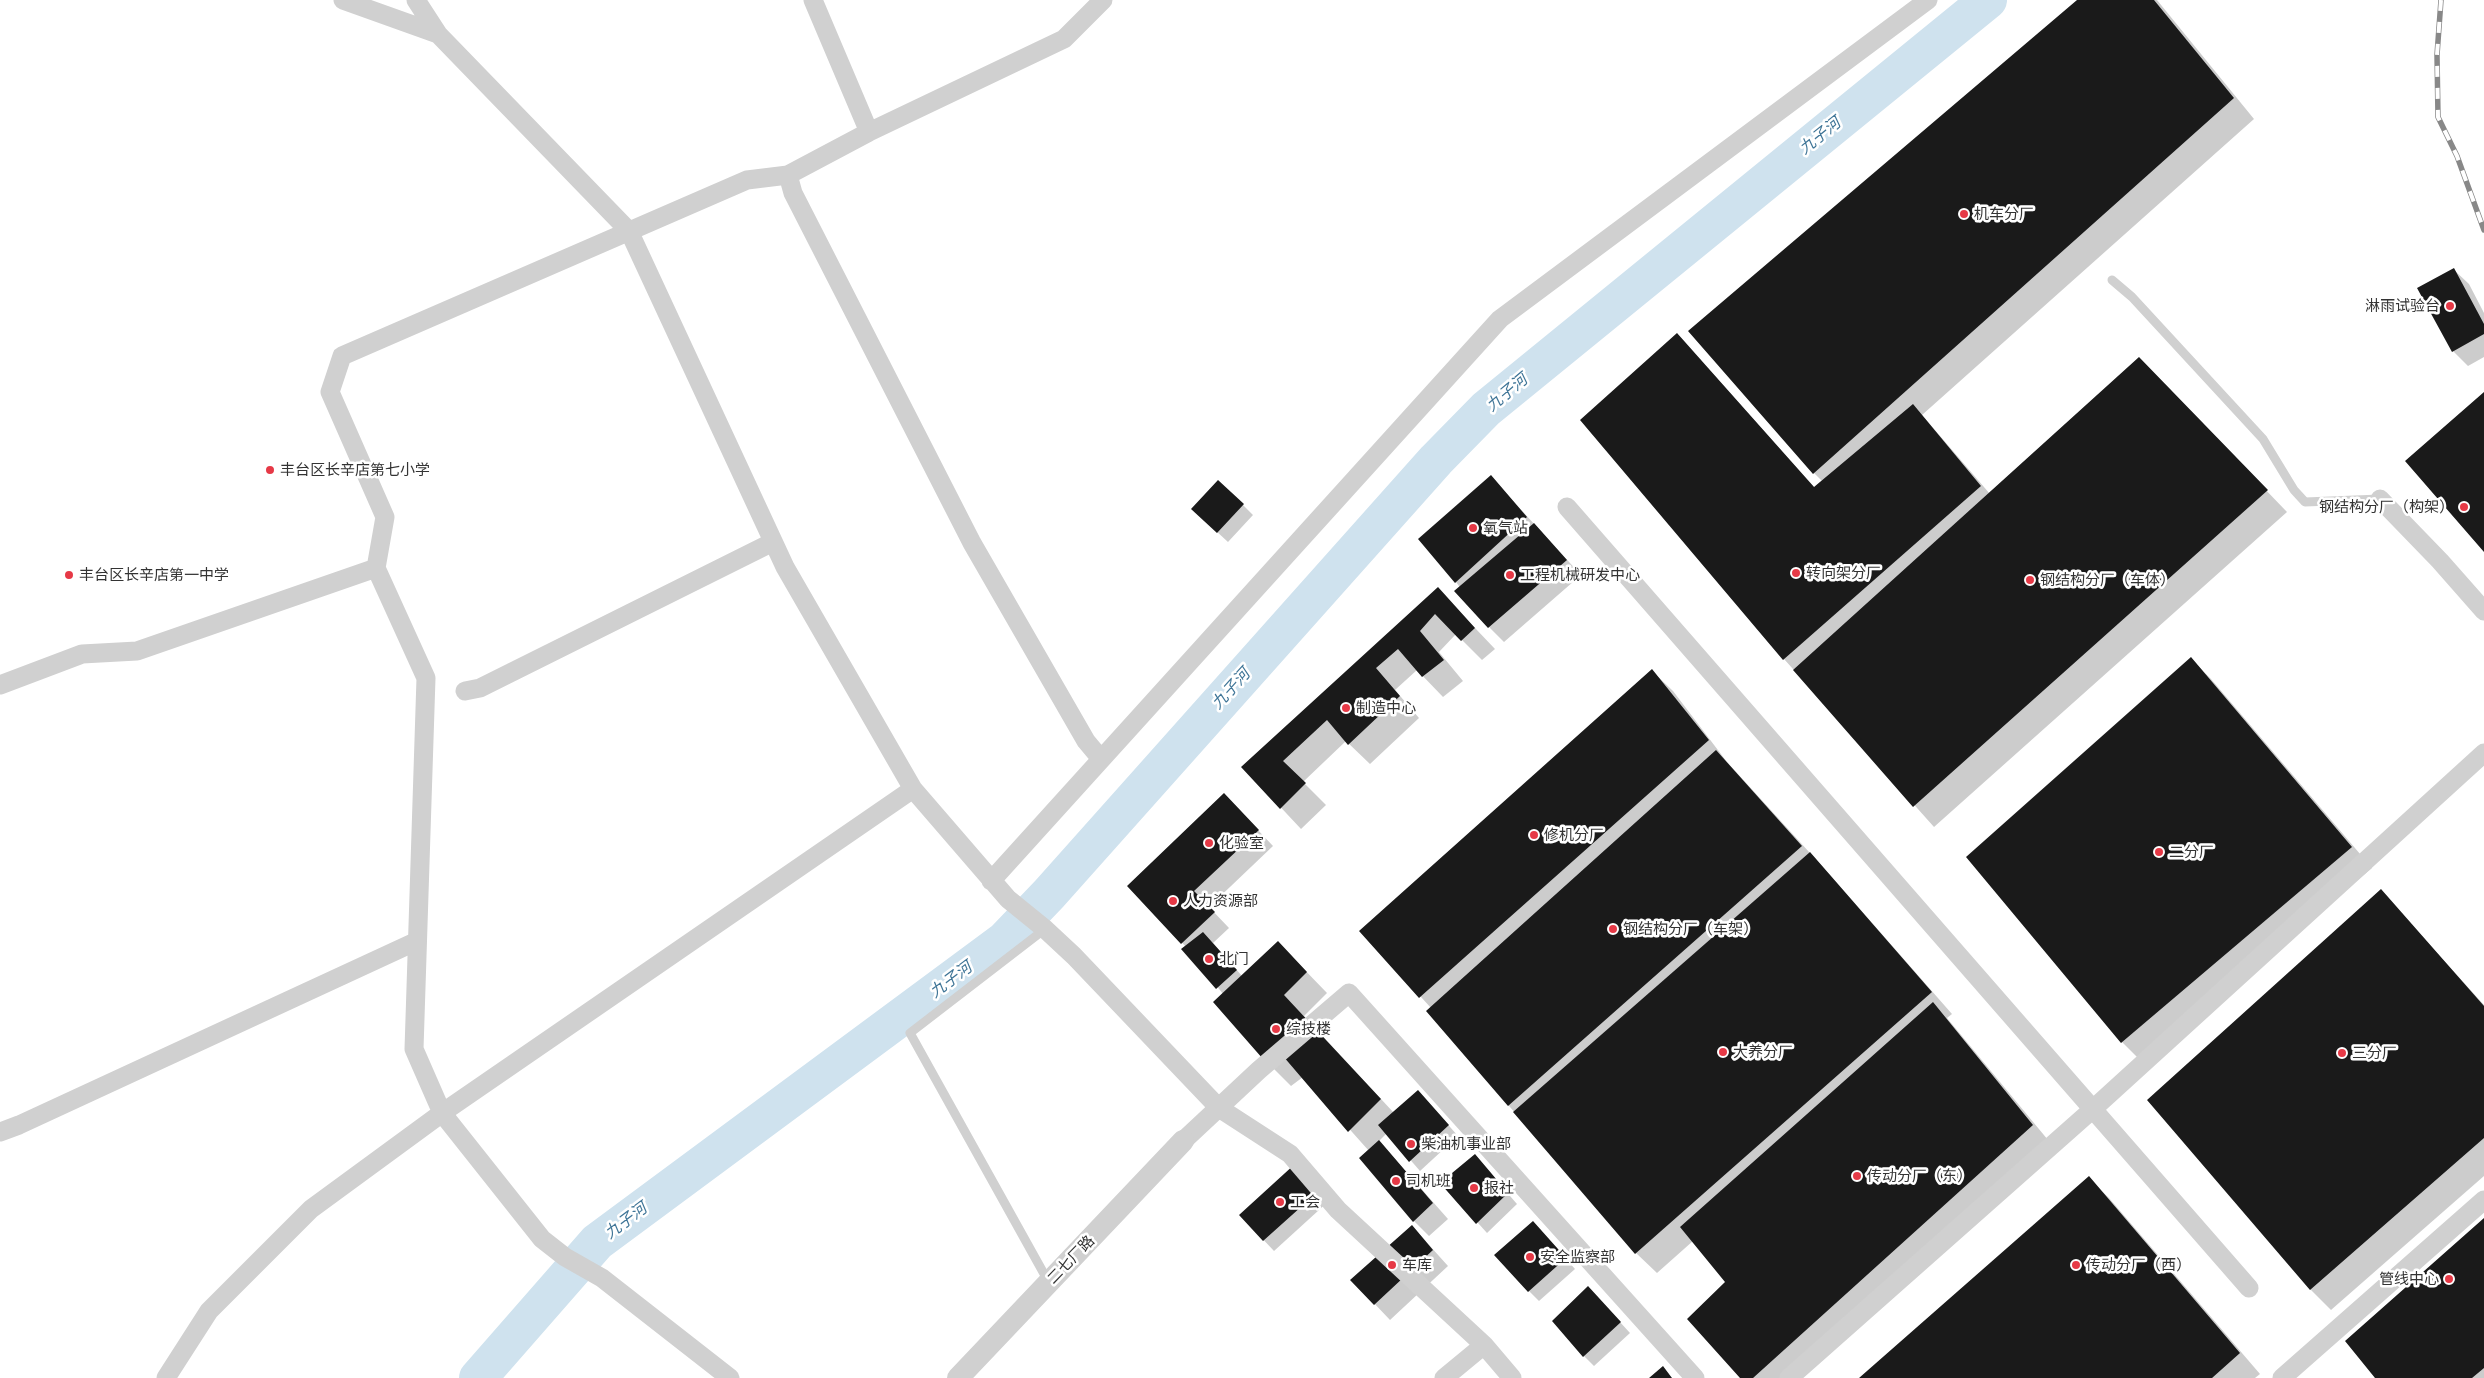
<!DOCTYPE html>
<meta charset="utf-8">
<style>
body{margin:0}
canvas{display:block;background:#fff}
</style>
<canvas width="2484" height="1378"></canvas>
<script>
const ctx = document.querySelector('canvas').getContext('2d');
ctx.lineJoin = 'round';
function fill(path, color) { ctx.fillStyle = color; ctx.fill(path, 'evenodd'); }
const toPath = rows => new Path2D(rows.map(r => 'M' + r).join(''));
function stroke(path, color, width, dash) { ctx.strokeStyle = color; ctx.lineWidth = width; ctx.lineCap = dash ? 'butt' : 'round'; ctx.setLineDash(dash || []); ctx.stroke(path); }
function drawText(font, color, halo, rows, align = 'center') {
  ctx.font = font + ' Inter,"Noto Sans SC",sans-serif'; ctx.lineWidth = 5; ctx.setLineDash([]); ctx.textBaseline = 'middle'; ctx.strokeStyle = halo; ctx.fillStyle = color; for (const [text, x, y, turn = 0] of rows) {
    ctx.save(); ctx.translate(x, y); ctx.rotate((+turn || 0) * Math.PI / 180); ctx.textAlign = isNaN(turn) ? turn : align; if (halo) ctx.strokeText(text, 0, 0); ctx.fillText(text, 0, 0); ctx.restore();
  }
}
const shadow = toPath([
 [2079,0,2157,0,2254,119,1922,415,1990,494,2159,379,2287,512,1934,827,1784,659,1677,334,1815,488,1822,481,1814,473],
 [2453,269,2469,284,2484,313,2484,357,2468,366,2453,351],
 [1491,477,1581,575,1504,642,1489,627,1456,582],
 [1243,505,1253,515,1228,542,1203,519],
 [1438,589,1495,649,1482,660,1456,634,1439,652,1463,681,1443,697,1417,670,1395,690,1419,718,1370,764,1346,741,1303,782,1326,805,1301,829,1243,767],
 [2191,659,2211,679,2372,868,2142,1062,2122,1042],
 [1652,671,1673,691,1727,762,1830,875,1952,1014,1947,1018,2053,1146,1796,1378,1742,1378,1727,1282,1693,1241,1657,1273,1636,1253,1428,1012,1431,1008,1361,931],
 [1239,810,1273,846,1209,907,1229,928,1213,943,1242,976,1298,963,1327,993,1304,1016,1394,1113,1428,1102,1458,1136,1420,1171,1387,1133,1379,1141,1448,1219,1429,1236,1414,1221,1369,1151,1303,1077,1291,1086,1271,1066,1223,994,1186,947,1129,886],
 [2381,891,2484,1005,2484,1176,2331,1310,2311,1290,2149,1100],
 [1475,1156,1517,1204,1487,1233,1442,1183],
 [1296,1164,1330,1200,1274,1251,1240,1215],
 [2088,1178,2109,1198,2260,1374,2255,1378,1861,1378],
 [2484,1219,2484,1378,2376,1378],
 [1533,1222,1575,1269,1539,1301,1529,1291],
 [1412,1226,1448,1266,1390,1320,1352,1280],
 [1598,1298,1630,1333,1594,1366,1584,1356]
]);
const river = toPath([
 [478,1378,597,1242,1005,940,1049,894,1436,460,1486,409,1988,0]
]);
const building = toPath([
 [2077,0,2154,0,2234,98,1813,474,1688,331],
 [2454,268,2484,324,2484,334,2452,352,2417,288],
 [1677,333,1814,487,1913,404,1981,486,1783,660,1580,420],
 [2139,357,2268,490,1913,807,1793,670],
 [2484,392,2484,552,2405,461],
 [1491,475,1527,517,1455,583,1418,539],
 [1218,480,1244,504,1217,533,1191,509],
 [1534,523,1567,560,1488,628,1454,591],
 [1438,587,1475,628,1461,641,1435,614,1420,631,1444,660,1422,677,1398,649,1376,668,1400,696,1348,745,1327,720,1283,761,1306,783,1280,809,1241,767],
 [2191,657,2352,847,2121,1043,1966,857],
 [1652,669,1709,740,1419,998,1359,931],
 [1716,750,1802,846,1508,1106,1426,1011],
 [1224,793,1259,830,1194,891,1215,912,1181,944,1127,886],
 [1810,852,1932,992,1635,1254,1513,1112],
 [2381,889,2484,1006,2484,1138,2310,1290,2147,1100],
 [1203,932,1237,970,1216,989,1181,949],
 [1278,941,1307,972,1284,995,1381,1099,1348,1132,1283,1056,1270,1067,1213,1002],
 [1933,1002,2033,1125,1753,1378,1740,1378,1687,1319,1725,1282,1680,1227],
 [1418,1090,1449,1125,1409,1162,1378,1125],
 [1379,1140,1433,1203,1413,1222,1359,1158],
 [1475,1154,1508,1193,1476,1224,1440,1183],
 [1296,1163,1321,1189,1263,1241,1239,1215],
 [2089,1176,2240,1353,2212,1378,1859,1378],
 [2484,1218,2484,1368,2472,1378,2375,1378,2345,1341],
 [1533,1221,1566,1258,1528,1292,1494,1255],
 [1412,1225,1433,1250,1374,1305,1350,1280],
 [1588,1286,1621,1322,1583,1357,1552,1321],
 [1663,1366,1672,1378,1649,1378]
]);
const service = toPath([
 [2112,280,2132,297,2263,439,2294,490,2305,502,2380,499],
 [1045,929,910,1033,1048,1281]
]);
const minor = toPath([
 [343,0,438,34],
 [416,0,438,34,629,231,785,567,913,789,1008,899,1045,929,1074,956,1219,1108,1290,1154,1338,1210,1484,1345,1512,1378],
 [813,0,869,132],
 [788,175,793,193,972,543,1086,741,1101,759],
 [2380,499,2440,561,2484,611],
 [1567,507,2249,1288],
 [0,685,82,654,137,651,376,568],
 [465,691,480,688,773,542],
 [991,881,1500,319,1928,0],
 [0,1132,19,1125,417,941],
 [1183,1141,1259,1070,1349,993,1695,1378],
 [166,1378,209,1311,311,1209,442,1113,913,789],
 [730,1378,602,1278,565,1257,542,1239,442,1113,414,1049,426,678,376,568,385,517,330,392,342,356,747,180,788,175,869,132,1064,39,1103,0],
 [1444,1378,1484,1345],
 [1789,1378,2093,1109,2484,753],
 [2282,1378,2484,1200]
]);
const tertiary = toPath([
 [958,1378,1183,1141]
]);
const rail = toPath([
 [2441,0,2437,55,2438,117,2457,156,2484,230]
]);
const markers = [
 [1964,214,5,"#e63946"],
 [2450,306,5,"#e63946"],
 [270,470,5,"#e63946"],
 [2464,507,5,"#e63946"],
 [1473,528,5,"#e63946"],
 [1796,573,5,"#e63946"],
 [69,575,5,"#e63946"],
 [1510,575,5,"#e63946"],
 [2030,580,5,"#e63946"],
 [1346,708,5,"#e63946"],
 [1534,835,5,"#e63946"],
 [1209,843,5,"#e63946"],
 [2159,852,5,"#e63946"],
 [1173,901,5,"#e63946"],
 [1613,929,5,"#e63946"],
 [1209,959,5,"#e63946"],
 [1276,1029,5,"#e63946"],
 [1723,1052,5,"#e63946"],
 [2342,1053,5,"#e63946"],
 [1411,1144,5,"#e63946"],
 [1857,1176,5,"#e63946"],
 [1396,1181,5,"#e63946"],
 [1474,1188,5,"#e63946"],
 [1280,1202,5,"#e63946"],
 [1530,1257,5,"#e63946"],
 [1392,1265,5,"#e63946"],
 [2076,1265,5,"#e63946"],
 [2449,1279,5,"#e63946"]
];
const poiNames = [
 ["机车分厂",1974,214],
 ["淋雨试验台",2440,306,"right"],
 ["丰台区长辛店第七小学",280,470],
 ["钢结构分厂（构架）",2454,507,"right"],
 ["氧气站",1483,528],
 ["转向架分厂",1806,573],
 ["丰台区长辛店第一中学",79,575],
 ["工程机械研发中心",1520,575],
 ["钢结构分厂（车体）",2040,580],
 ["制造中心",1356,708],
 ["修机分厂",1544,835],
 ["化验室",1219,843],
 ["二分厂",2169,852],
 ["人力资源部",1183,901],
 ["钢结构分厂（车架）",1623,929],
 ["北门",1219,959],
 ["综技楼",1286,1029],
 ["大养分厂",1733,1052],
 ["三分厂",2352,1053],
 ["柴油机事业部",1421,1144],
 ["传动分厂（东）",1867,1176],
 ["司机班",1406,1181],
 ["报社",1484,1188],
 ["工会",1290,1202],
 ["安全监察部",1540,1257],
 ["车库",1402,1265],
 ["传动分厂（西）",2086,1265],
 ["管线中心",2439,1279,"right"]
];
const streetNames = [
 ["二七厂路",1071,1260,-46]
];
const waterNames = [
 ["九子河",1820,136,-39],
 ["九子河",1507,393,-40],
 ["九子河",1231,689,-48],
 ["九子河",951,980,-37],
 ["九子河",626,1221,-37]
];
fill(shadow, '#0003');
stroke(river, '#cfe2ee', 38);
fill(building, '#1a1a1a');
stroke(service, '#d0d0d0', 9);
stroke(minor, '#d0d0d0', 19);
stroke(tertiary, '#d0d0d0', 22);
stroke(rail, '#888', 5.5);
stroke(rail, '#fff', 4, [11]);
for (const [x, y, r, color] of markers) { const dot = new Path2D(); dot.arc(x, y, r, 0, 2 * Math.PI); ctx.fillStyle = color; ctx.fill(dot); stroke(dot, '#fff', 2); }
drawText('15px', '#333', '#fff', poiNames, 'left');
drawText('15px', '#333', '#fff', streetNames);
drawText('italic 16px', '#3f7597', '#fff', waterNames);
</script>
